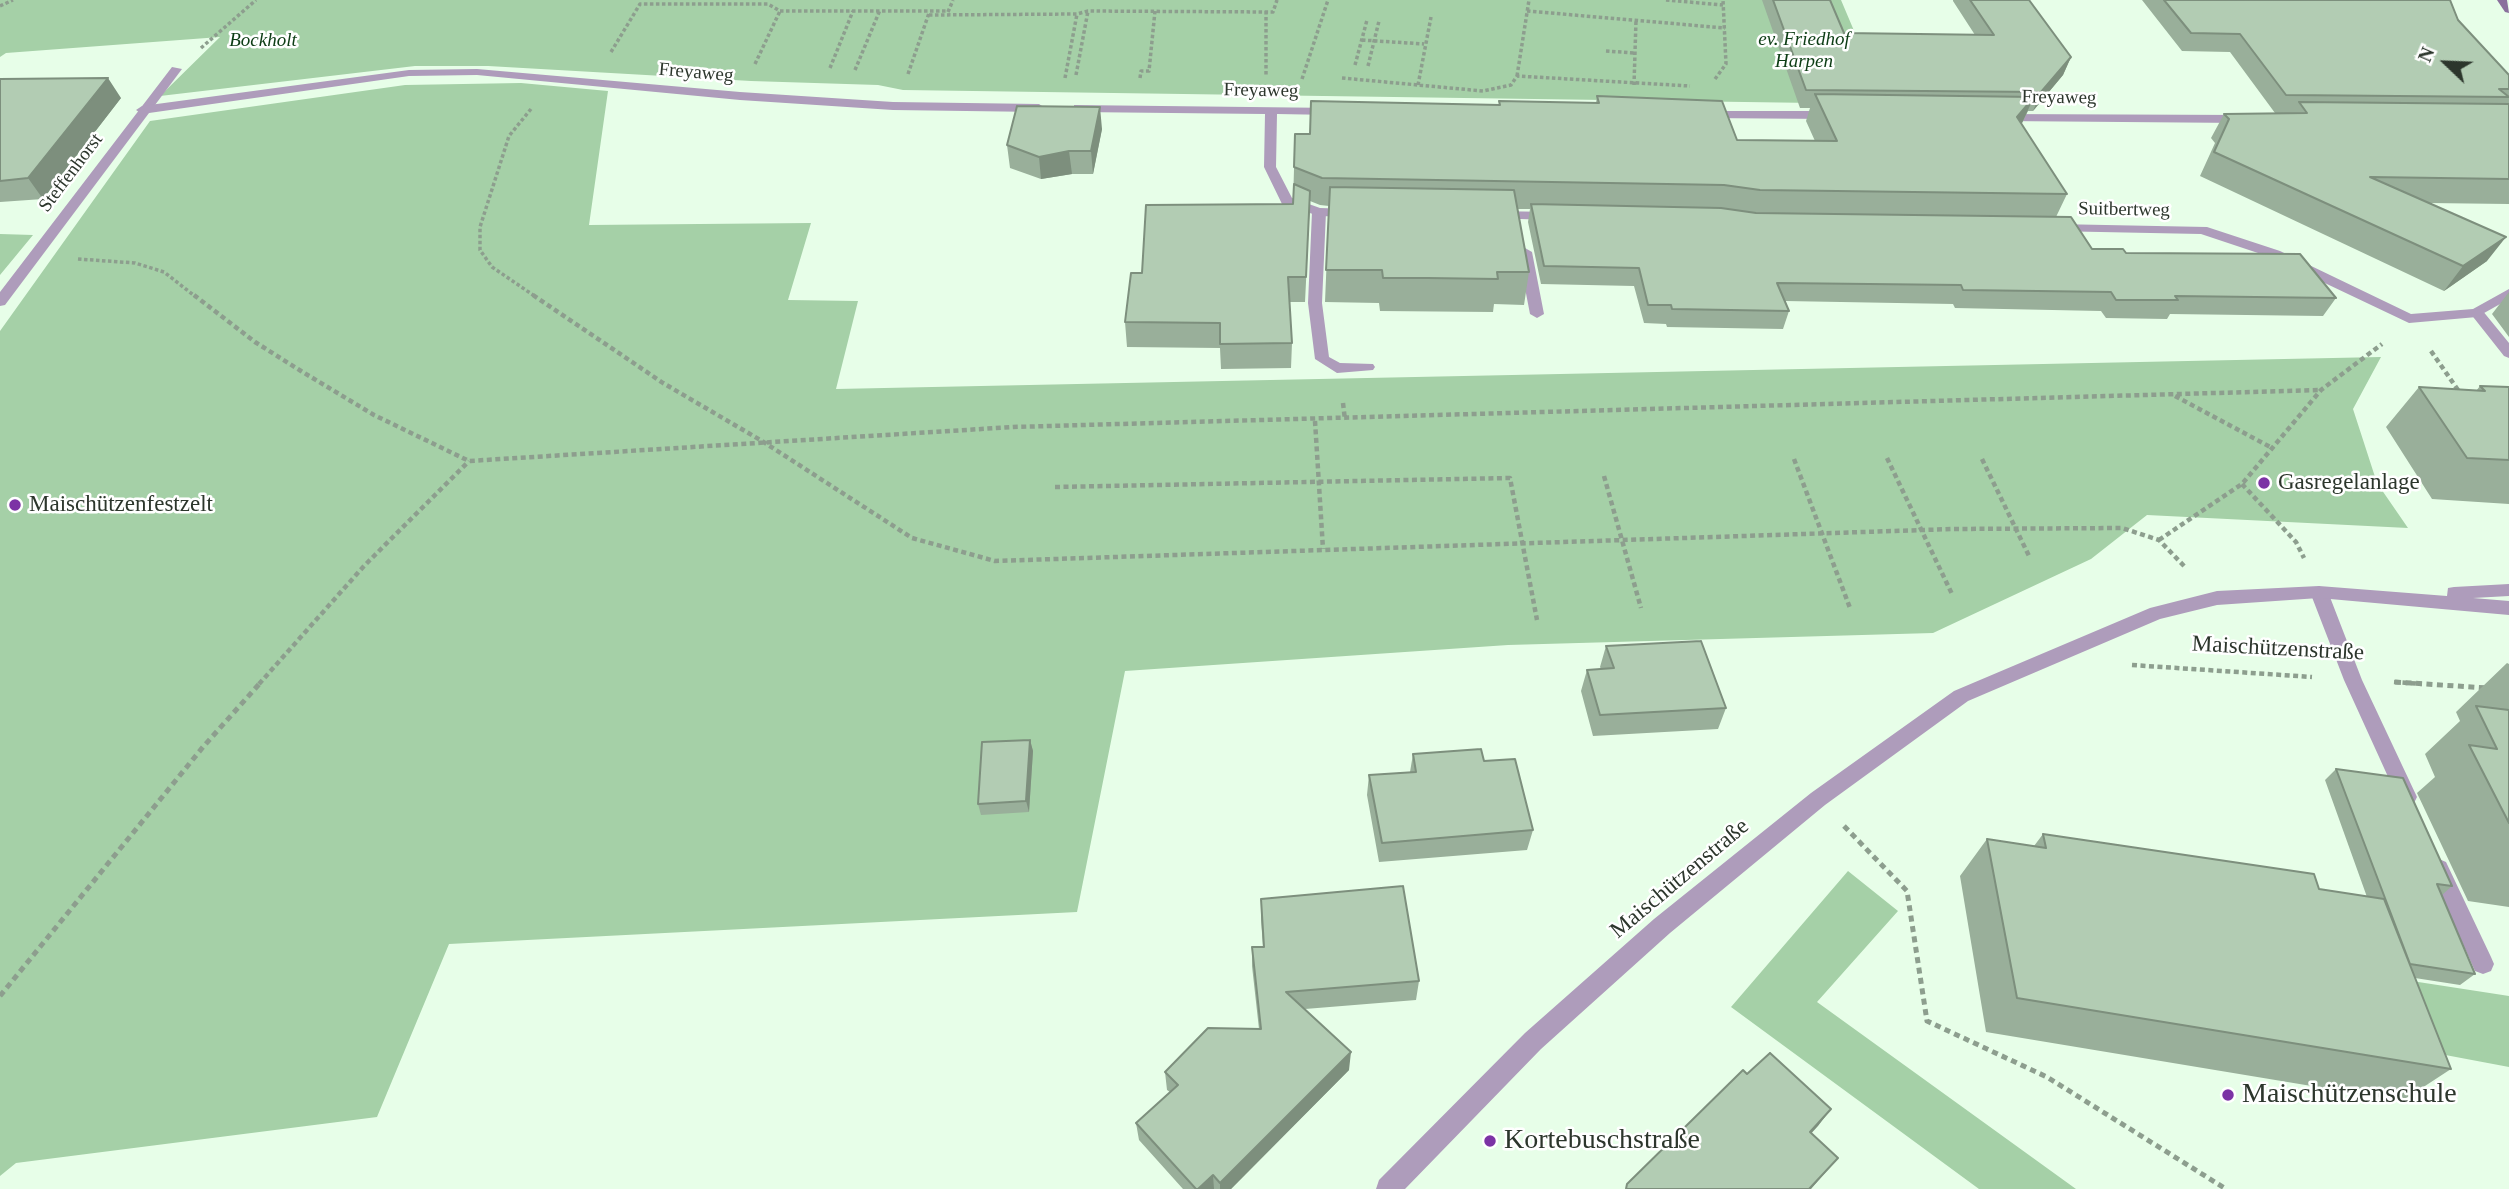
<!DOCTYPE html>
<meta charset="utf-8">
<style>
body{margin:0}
#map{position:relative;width:2509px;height:1189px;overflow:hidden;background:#e7fee8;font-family:Georgia,serif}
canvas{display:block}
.north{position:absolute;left:2411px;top:28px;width:70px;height:70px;-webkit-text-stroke:5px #fff;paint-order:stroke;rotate:293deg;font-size:19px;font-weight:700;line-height:28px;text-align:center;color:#2c362c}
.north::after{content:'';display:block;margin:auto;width:24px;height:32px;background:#2c362c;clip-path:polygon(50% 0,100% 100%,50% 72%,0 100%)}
</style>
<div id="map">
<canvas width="2509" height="1189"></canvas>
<div class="north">N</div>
</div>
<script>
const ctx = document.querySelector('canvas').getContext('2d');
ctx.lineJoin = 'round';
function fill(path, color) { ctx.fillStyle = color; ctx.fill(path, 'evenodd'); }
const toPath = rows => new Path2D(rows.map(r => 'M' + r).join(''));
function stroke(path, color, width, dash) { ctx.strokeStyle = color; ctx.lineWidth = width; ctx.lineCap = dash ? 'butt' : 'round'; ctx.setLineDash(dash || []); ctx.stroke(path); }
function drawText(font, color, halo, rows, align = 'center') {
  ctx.font = font + ' Georgia,serif'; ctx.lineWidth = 5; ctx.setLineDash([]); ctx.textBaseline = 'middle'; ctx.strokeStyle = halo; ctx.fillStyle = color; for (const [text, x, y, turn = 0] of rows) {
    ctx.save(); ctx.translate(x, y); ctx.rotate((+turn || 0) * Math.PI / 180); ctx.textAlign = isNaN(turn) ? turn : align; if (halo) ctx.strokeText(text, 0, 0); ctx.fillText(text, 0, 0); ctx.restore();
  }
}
const green = toPath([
 [0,0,1841,0,1885,104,903,90,878,85,751,81,488,66,415,66,160,96,220,37,6,53,0,57],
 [521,83,608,91,589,225,811,223,788,300,858,301,836,389,2381,357,2353,409,2377,483,2408,528,2147,515,2091,559,1933,633,1508,645,1125,671,1077,912,449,944,377,1117,16,1163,0,1176,0,331,150,121,405,85],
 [0,234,33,235,0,275],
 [1848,871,1898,911,1817,1002,2076,1189,1979,1189,1731,1007],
 [2360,973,2509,996,2509,1067,2387,1044]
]);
const pathFar2 = toPath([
 [1666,0,1723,5],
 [0,6,13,0],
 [1266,11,1266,77],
 [1527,11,1725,28],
 [948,12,953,0],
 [929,15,1077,14,1088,11,1273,12,1277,0],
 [1362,40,1424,44],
 [201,48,256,0],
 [1606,51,1635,53],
 [611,52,640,4,768,4,780,11,948,11],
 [755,64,780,11],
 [1355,65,1367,20],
 [1368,66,1379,21],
 [830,68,853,11],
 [855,70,880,10],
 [908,74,929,13],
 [1076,75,1088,11],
 [1517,76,1529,0],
 [1065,78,1077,14],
 [1140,78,1141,71,1149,71,1155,11],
 [1342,78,1483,91,1511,85,1517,76,1690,86],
 [1302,79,1328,0],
 [1715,79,1726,64,1723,0],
 [1418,85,1431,17],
 [1634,85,1636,20],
 [531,109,509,136,480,227,480,250,492,267,536,297],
 [78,259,135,263,164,272,196,297]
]);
const pathFar1 = toPath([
 [194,295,255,342,301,371,374,415,469,461,1013,427,2321,390],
 [533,295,663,383,762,441,912,538,995,561,1953,529,2122,528,2159,540,2186,568],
 [2431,351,2458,390],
 [2175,396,2274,449],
 [1343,403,1345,420],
 [1315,421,1323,549],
 [1887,458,1952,594],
 [1794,459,1850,608],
 [1982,459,2030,558],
 [1604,476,1641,608],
 [2242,484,2296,542,2304,558],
 [1055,487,1510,478,1537,620],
 [2159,540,2242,484,2321,390,2382,344],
 [2132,665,2312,677],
 [2394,682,2422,684],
 [259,684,364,566,469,461]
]);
const path = toPath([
 [2395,682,2487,688],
 [1844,826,1907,891,1927,1021,2047,1077,2226,1189],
 [0,996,203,747,261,682]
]);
const service = toPath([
 [172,67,182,69,5,305,0,306,0,292,172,67],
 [1319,208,1326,212,1322,303,1329,357,1340,363,1373,364,1375,367,1373,370,1337,373,1315,359,1308,303,1312,212,1319,208],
 [1525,248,1532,252,1544,314,1537,318,1530,314,1518,252,1525,248],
 [2477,309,2482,310,2509,343,2509,358,2504,356,2470,313,2477,309],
 [2319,586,2328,592,2362,680,2417,797,2414,803,2407,805,2400,803,2344,680,2310,592,2319,586],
 [2439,859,2446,862,2491,957,2494,964,2491,971,2483,974,2475,971,2429,868,2432,862,2439,859]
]);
const minor = toPath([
 [477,69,740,92,893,102,1039,104,1045,108,1039,112,893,110,740,100,477,75,409,76,142,114,136,110,142,106,409,70,477,69],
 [1074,105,1337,108,1337,114,1333,115,1277,114,1276,167,1292,198,1320,208,1351,209,1358,213,1351,217,1319,216,1282,204,1264,167,1265,114,1078,112,1074,111,1074,105],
 [1700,111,1830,111,1836,115,1830,119,1704,118,1698,114,1700,111],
 [1998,114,2243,115,2249,119,2243,123,2002,121,1996,117,1998,114],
 [1495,211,1551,212,1558,216,1551,220,1490,218,1490,212,1495,211],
 [2055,224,2207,227,2280,251,2411,314,2473,309,2509,289,2509,299,2477,317,2409,323,2270,257,2201,234,2050,231,2050,225,2055,224]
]);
const tertiary = toPath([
 [2509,584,2509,596,2473,598,2509,601,2509,615,2319,598,2217,605,2160,619,1968,701,1825,805,1670,933,1541,1049,1405,1189,1376,1189,1379,1180,1525,1033,1654,919,1811,793,1954,691,2150,608,2217,591,2319,586,2447,596,2448,588,2454,587,2509,584]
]);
const secondary = toPath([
 [2497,0,2507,0,2509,13,2505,12,2497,0]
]);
const wall = toPath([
 [1762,0,1830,0,1844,33,1975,35,1953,1,1953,0,2029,0,2071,57,2063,75,2033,111,2028,111,2021,125,2067,194,2056,217,2092,249,2126,253,2336,298,2323,316,2170,314,2167,319,2106,318,2101,311,1955,308,1953,304,1785,301,1789,311,1783,329,1667,327,1666,324,1644,323,1634,286,1541,284,1528,222,1530,209,1517,209,1529,272,1524,305,1494,304,1493,312,1380,311,1379,303,1325,302,1329,206,1320,205,1310,201,1305,302,1289,302,1292,343,1291,368,1221,369,1220,348,1127,347,1125,322,1142,273,1293,204,1295,134,1310,134,1311,101,1499,105,1499,101,1596,103,1597,96,1737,140,1815,141,1806,121,1810,108,1800,108],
 [2142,0,2450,0,2458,20,2509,75,2509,204,2428,203,2487,261,2444,291,2200,176,2215,143,2211,138,2224,114,2275,113,2230,52,2182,51],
 [0,79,121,98,43,199,0,202],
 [1102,129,1093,174,1072,174,1041,179,1010,168,1007,145],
 [2509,292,2509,337,2492,314],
 [2480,386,2509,387,2509,504,2432,499,2386,427,2419,387,2476,391],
 [1606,646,1726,708,1718,729,1593,736,1581,691,1587,670,1601,669,1600,667],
 [2507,663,2509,664,2509,907,2468,901,2417,793,2435,777,2425,754,2460,721,2456,712],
 [1030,740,1033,751,1029,812,981,815,978,804],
 [1413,754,1484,761,1533,830,1527,850,1379,862,1367,795,1369,775,1410,772],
 [2336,769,2452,886,2442,895,2475,974,2460,985,2415,978,2451,1069,2402,1101,1986,1032,1960,876,1987,839,2034,846,2043,834,2319,889,2367,897,2325,780],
 [1261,899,1419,981,1416,1000,1305,1009,1349,1070,1231,1189,1183,1189,1139,1140,1136,1123,1170,1092,1167,1090,1165,1072,1259,1029,1252,966,1252,947,1263,947,1261,919]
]);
const shadedWall = toPath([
 [2071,57,2063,75,2033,111,2041,92],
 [108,78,121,98,43,199,28,178],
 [2034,97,2022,123,2005,144,2017,117],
 [1100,107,1102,129,1093,174,1091,151],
 [1069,151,1072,174,1041,179,1039,157],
 [2506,237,2487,261,2444,291,2463,266],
 [1030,740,1033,751,1029,812,1026,801],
 [1351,1052,1349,1070,1231,1189,1220,1189,1220,1183],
 [1831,1109,1818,1126,1797,1149,1810,1132],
 [1838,1158,1811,1189,1809,1189],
 [1213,1175,1214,1189,1198,1189]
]);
const building = toPath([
 [1773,0,1830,0,1844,33,1994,35,1970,0,2029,0,2071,57,2041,92,1806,90,1773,0],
 [2164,0,2450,0,2458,20,2509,75,2509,89,2499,89,2509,97,2286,95,2240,34,2191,33,2164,0],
 [108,78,28,178,0,181,0,79,108,78],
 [1815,94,2034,97,2017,117,2067,194,1760,190,1724,185,1322,178,1294,167,1295,134,1310,134,1311,101,1500,105,1499,101,1599,103,1597,96,1722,101,1737,140,1837,141,1815,94],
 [2299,102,2509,104,2509,179,2370,177,2506,237,2463,266,2214,152,2229,119,2224,114,2307,113,2299,102],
 [1017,106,1100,107,1091,151,1069,151,1039,157,1007,145,1017,106],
 [1294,184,1310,191,1306,277,1288,277,1292,343,1220,344,1220,323,1125,322,1131,273,1142,273,1146,205,1293,204,1294,184],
 [1330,187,1514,190,1529,272,1497,272,1498,279,1427,278,1383,278,1382,270,1326,270,1330,187],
 [1531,204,1721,208,1756,213,2071,217,2092,249,2123,249,2126,253,2300,254,2336,298,2175,296,2178,300,2116,300,2111,292,1963,290,1961,285,1777,283,1789,311,1672,309,1671,305,1648,305,1639,268,1544,266,1531,204],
 [2480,386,2509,387,2509,460,2467,458,2419,387,2485,391,2480,386],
 [1701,641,1726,708,1600,715,1587,670,1614,668,1606,646,1701,641],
 [2476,706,2509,710,2509,823,2469,745,2497,749,2476,706],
 [1030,740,1026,801,978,804,982,742,1030,740],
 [1481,749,1484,761,1515,759,1533,830,1382,843,1369,775,1416,772,1413,754,1481,749],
 [2336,769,2403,778,2452,886,2437,884,2475,974,2410,964,2336,769],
 [2043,834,2314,874,2319,889,2384,899,2451,1069,2017,998,1987,839,2046,848,2043,834],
 [1403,886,1419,981,1286,992,1351,1052,1220,1183,1213,1175,1198,1189,1196,1189,1136,1123,1178,1085,1165,1072,1208,1028,1261,1029,1252,947,1264,947,1261,899,1403,886],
 [1770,1053,1831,1109,1810,1132,1838,1158,1809,1189,1626,1189,1627,1184,1743,1070,1747,1074,1770,1053]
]);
const markers = [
 [2264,483,7,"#7c33a5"],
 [15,505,7,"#7c33a5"],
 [2228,1095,7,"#7c33a5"],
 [1490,1141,7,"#7c33a5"]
];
const farParknames = [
 ["ev. Friedhof",1804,40],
 ["Harpen",1804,62],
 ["Bockholt",263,41]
];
const farStreetnames = [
 ["Freyaweg",696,73,5],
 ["Freyaweg",1261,91,1],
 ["Freyaweg",2059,98,1],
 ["Steffenhorst",71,173,-53],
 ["Suitbertweg",2124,210,1]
];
const poiNames = [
 ["Gasregelanlage",2278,483],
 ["Maischützenfestzelt",29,505]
];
const streetNames = [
 ["Maischützenstraße",2278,649,3],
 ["Maischützenstraße",1680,879,-40]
];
const nearPoinames = [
 ["Maischützenschule",2242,1095],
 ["Kortebuschstraße",1504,1141]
];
fill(green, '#a5d0a7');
stroke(pathFar2, '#8d9e8e', 3.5, [3.5, 2.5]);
stroke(pathFar1, '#8d9e8e', 4.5, [5, 3.5]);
stroke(path, '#8d9e8e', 5, [6, 4.5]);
fill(service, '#ae9cbb');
fill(minor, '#ae9cbb');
fill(tertiary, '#ae9cbb');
fill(secondary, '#8a709d');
fill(wall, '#99af9a');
fill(shadedWall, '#7d8f7d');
fill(building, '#b2ccb3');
stroke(building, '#7d8f7d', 2);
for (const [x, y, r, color] of markers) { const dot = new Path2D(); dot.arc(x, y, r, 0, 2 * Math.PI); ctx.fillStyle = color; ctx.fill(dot); stroke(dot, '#fff', 2.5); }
drawText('italic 19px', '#0d3d15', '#fff', farParknames);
drawText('19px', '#2c362c', '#fff', farStreetnames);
drawText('23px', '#2c362c', '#fff', poiNames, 'left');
drawText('23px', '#2c362c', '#fff', streetNames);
drawText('28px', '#2c362c', '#fff', nearPoinames, 'left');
</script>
